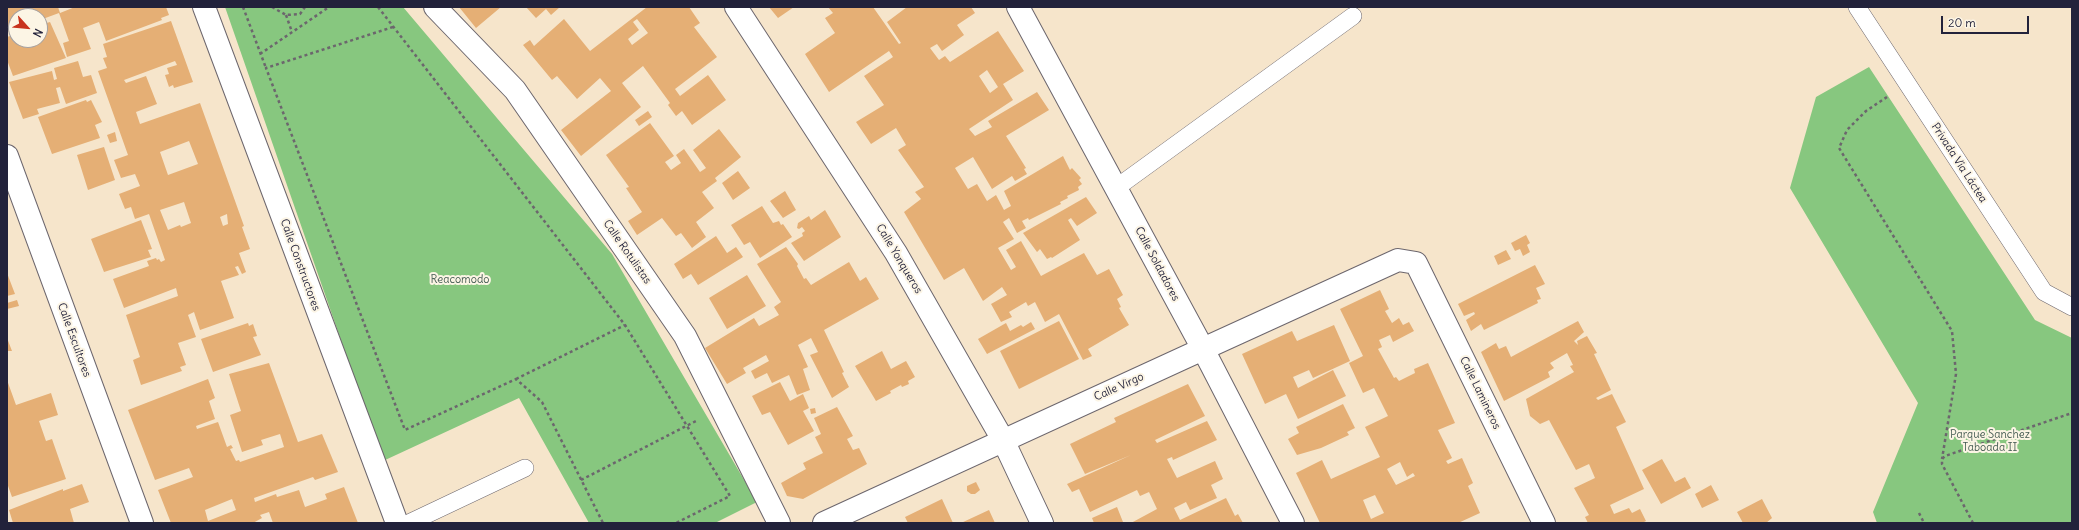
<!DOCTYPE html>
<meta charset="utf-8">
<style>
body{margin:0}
#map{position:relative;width:2079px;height:530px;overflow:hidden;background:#f6e5cb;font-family:Delius,sans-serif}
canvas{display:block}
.frame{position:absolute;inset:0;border:8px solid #22223b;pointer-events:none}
.north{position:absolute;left:8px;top:8px;width:40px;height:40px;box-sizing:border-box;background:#fcf5e5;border:1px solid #a5a1a1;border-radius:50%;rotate:117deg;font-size:11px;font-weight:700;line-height:16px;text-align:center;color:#22223b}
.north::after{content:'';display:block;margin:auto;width:14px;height:18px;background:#c8321e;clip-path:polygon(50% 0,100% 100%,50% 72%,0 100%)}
.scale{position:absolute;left:1941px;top:16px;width:88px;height:18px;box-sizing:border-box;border:2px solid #22223b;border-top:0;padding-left:5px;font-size:12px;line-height:14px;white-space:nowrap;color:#22223b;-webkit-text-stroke:3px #fcf5e5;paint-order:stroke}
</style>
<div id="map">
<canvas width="2079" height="530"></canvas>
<div class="frame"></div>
<div class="north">N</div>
<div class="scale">20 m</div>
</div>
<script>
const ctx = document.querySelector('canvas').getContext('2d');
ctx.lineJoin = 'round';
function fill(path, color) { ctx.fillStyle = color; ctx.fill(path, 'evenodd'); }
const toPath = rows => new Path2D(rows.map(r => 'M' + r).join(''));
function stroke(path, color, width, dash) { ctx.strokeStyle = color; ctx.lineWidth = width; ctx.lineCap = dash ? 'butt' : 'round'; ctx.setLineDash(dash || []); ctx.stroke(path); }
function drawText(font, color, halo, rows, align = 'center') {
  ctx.font = font + ' Delius,sans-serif'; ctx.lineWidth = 4; ctx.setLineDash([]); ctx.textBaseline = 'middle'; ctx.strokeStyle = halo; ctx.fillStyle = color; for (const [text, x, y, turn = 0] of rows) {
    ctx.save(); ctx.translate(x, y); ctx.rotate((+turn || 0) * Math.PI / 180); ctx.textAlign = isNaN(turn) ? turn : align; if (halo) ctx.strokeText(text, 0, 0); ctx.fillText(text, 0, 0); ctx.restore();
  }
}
const green = toPath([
 [225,7,403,7,612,254,757,502,715,523,589,523,519,398,383,461],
 [1869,67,2035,320,2072,338,2072,523,1877,523,1873,512,1918,403,1790,188,1816,97]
]);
const building = toPath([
 [7,7,58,7,60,13,75,7,166,7,169,15,161,18,162,20,106,41,99,22,83,28,91,49,67,57,63,43,69,41,59,13,40,20,40,16,16,16,16,29,7,32],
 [459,7,501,7,476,28],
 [526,7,560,7,551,15,546,9,536,18],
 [647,7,689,7,700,23,694,27,717,57,675,89,680,96,708,75,726,100,692,125,682,111,676,116,668,105,670,103,643,66,622,83,641,107,581,156,561,130,611,91,600,78,577,99,557,76,552,80,523,45,530,40,534,46,564,19,590,51],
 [637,19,648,33,632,45,628,39,639,30,633,22],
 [769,7,794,7,778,18],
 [828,7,873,7,899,44,901,43,887,22,907,7,971,7,975,13,957,25,964,35,942,51,937,44,930,48,939,60,945,56,950,62,998,31,1024,71,1003,84,1013,100,969,129,975,136,992,127,988,121,1037,92,1049,110,1006,136,1026,168,1024,169,1027,174,1015,181,1012,176,992,189,973,157,955,168,968,189,977,184,987,201,996,195,1004,210,1011,206,1004,191,1063,156,1070,170,1072,168,1081,178,1079,180,1082,184,1078,187,1079,190,1067,196,1068,198,1060,202,1061,204,1029,220,1028,218,1022,221,1026,228,1017,233,1009,218,1003,222,1014,239,998,248,1011,270,1016,267,1006,250,1021,241,1041,276,1084,253,1097,275,1109,269,1123,295,1117,299,1121,307,1119,308,1129,325,1088,349,1092,356,1083,360,1059,314,1045,322,1035,302,1028,306,1026,302,1009,312,1012,317,1001,322,991,304,1007,295,1002,287,983,301,964,268,944,280,904,212,921,199,915,192,924,187,898,150,906,145,896,128,871,144,856,122,884,105,864,76,893,57,889,51,829,92,805,54,835,33,825,18,833,13],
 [987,70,998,87,990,93,979,76],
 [171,21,193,82,174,88,173,85,169,87,165,75,169,74,167,68,177,65,175,61,124,80,126,83,146,76,157,104,136,112,140,124,200,103,244,226,242,227,250,249,239,253,246,272,242,274,238,266,235,267,239,275,221,281,234,318,200,330,194,312,188,315,196,337,178,343,186,365,180,367,182,371,141,385,133,360,140,357,126,315,178,296,176,288,124,308,113,279,149,266,147,261,156,258,157,260,159,259,161,262,165,260,149,214,135,219,131,207,125,209,119,194,140,186,135,174,121,178,114,160,128,155,98,71,107,68,103,58,107,57,103,44],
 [189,141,198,164,168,175,160,152],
 [184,202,191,223,181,227,180,225,168,230,160,210],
 [227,214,228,224,223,226,220,217],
 [50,22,66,58,13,76,7,60,7,37,16,34,16,40,40,40,40,25],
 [78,61,83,77,91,75,97,93,66,104,60,87,56,88,60,103,37,109,39,114,23,119,9,82,52,71,54,80,57,79,54,68],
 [86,100,87,102,91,100,102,122,95,125,100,138,52,154,38,117],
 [648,111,652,117,639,126,635,120],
 [650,123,674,156,665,162,671,170,681,163,676,155,684,149,700,172,706,168,693,150,719,129,741,157,715,178,717,181,702,192,714,208,696,222,706,237,692,248,681,233,676,236,662,218,637,235,628,221,642,212,626,188,629,187,606,155],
 [115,132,117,141,110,143,107,135],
 [104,147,115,180,88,190,77,155],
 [738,171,750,188,733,200,722,183],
 [785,191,796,210,783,218,770,201],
 [1086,197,1097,213,1077,226,1071,218,1068,220,1080,240,1052,258,1051,257,1047,259,1040,249,1037,252,1023,233],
 [762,206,773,223,779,221,781,225,783,224,792,237,760,258,750,242,744,245,731,225],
 [825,210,841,237,804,261,791,243,803,236,802,233,805,231,802,227,799,229,797,228,798,223,809,216,811,220],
 [141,220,152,249,148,250,151,257,104,272,91,239],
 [1526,235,1530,243,1527,245,1530,252,1523,256,1520,249,1515,251,1511,243],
 [716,236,727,253,736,247,743,257,698,285,691,274,683,279,674,264],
 [786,247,798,264,797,266,804,279,806,278,811,285,849,262,860,281,866,277,879,299,824,330,844,372,842,373,849,387,832,398,810,355,818,352,811,338,798,345,808,367,803,369,810,390,797,395,789,375,772,383,767,373,755,379,751,371,769,361,766,355,743,368,746,373,727,384,705,348,754,318,759,326,779,315,774,307,781,302,757,264],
 [1506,250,1511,259,1498,265,1494,256],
 [1535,265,1545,284,1536,288,1541,299,1537,300,1538,303,1484,330,1481,324,1471,331,1466,320,1475,314,1474,312,1464,316,1458,304],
 [7,273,15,294,7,296],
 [747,275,766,306,727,329,709,298],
 [1380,290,1389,309,1385,311,1392,323,1399,318,1403,325,1409,322,1414,331,1393,342,1390,335,1379,340,1382,347,1378,349,1394,378,1396,377,1399,381,1415,373,1414,369,1428,363,1455,423,1438,430,1452,458,1446,461,1448,464,1462,458,1473,483,1468,486,1480,513,1458,523,1320,523,1296,473,1322,460,1331,479,1380,457,1365,427,1388,416,1374,388,1363,393,1349,363,1363,356,1340,309],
 [1400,462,1407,477,1413,473,1415,476,1396,485,1387,469],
 [1375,495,1384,513,1371,519,1363,500],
 [17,300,19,306,7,309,7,303],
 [1059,321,1079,359,1019,389,1000,351],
 [1578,321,1584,332,1574,341,1578,345,1577,341,1587,336,1597,353,1594,354,1611,390,1596,398,1598,400,1612,394,1626,422,1616,427,1644,489,1610,505,1614,514,1629,508,1632,513,1640,509,1646,521,1642,523,1588,523,1585,517,1589,515,1574,488,1595,478,1589,464,1576,470,1549,420,1540,424,1530,416,1526,399,1574,372,1570,366,1573,365,1567,353,1550,363,1554,368,1548,372,1550,377,1504,401,1481,352,1496,343,1499,349,1506,346,1511,357],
 [1031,322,1035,329,987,354,978,339,1006,323,1010,331,1021,325,1023,327],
 [248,323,249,326,253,324,257,336,253,337,261,355,213,372,201,339],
 [1334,325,1350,361,1313,378,1309,370,1293,377,1298,388,1333,370,1346,396,1298,419,1286,394,1265,404,1242,354,1292,331,1297,341],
 [7,338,12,351,7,351],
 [882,351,891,369,906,361,915,377,908,381,909,384,902,387,901,385,890,391,891,393,876,401,855,366],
 [269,363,298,442,322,434,338,472,315,480,313,477,254,498,255,502,276,494,277,497,299,490,305,507,327,499,325,494,344,487,358,523,273,523,269,512,260,515,262,518,253,523,171,523,158,490,193,477,189,468,155,480,128,410,208,379,215,398,209,401,215,419,196,426,197,429,218,422,227,447,231,445,233,448,230,449,236,461,239,460,240,462,284,447,280,434,261,440,263,445,242,452,230,415,241,411,229,374],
 [232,499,236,510,208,521,205,510],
 [7,380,16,405,51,393,58,415,39,421,46,441,52,439,66,479,12,497,7,483],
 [780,382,790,401,803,394,809,408,803,411,814,431,788,445,770,412,762,415,752,396],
 [1188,384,1205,416,1155,440,1157,443,1207,421,1217,440,1173,460,1172,457,1167,459,1177,478,1215,461,1223,479,1211,485,1217,498,1190,510,1186,502,1174,508,1180,520,1226,498,1235,516,1238,514,1243,523,1131,523,1157,509,1149,492,1140,496,1137,490,1090,512,1079,489,1072,492,1067,484,1131,455,1085,474,1070,444,1116,422,1114,418],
 [1343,404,1355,428,1347,432,1349,435,1321,448,1297,455,1288,439,1299,433,1296,427],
 [837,407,853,436,847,439,853,450,859,448,867,464,803,499,787,496,781,483,806,469,803,463,823,453,815,437,821,434,814,418],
 [815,408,816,413,811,414,810,409],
 [1662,459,1675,482,1685,477,1691,488,1661,504,1642,470],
 [976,482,980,490,975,494,971,494,967,491,967,486],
 [82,484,89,502,70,509,74,523,13,523,9,510,63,489,63,491],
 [1711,485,1719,500,1702,508,1695,494],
 [942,499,953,523,908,523,905,517],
 [1762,499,1772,518,1766,523,1743,523,1737,512],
 [1117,507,1123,522,1094,523,1092,518],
 [989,510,995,523,961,523]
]);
const path = toPath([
 [243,7,266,68],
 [272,7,286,15,300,14,305,7],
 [378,7,625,325,730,496,676,523],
 [286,15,292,32],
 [393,27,266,68,405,430,516,379,542,402,603,523],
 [260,54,329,7],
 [1887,97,1866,111,1847,130,1839,148,1952,331,1956,374,1942,459],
 [516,379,625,325],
 [581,480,698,420],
 [1919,513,1924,523],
 [1973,523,1942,464,1942,459,1945,456,2072,413]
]);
const lane = toPath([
 [1857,7,2044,292,2072,307],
 [1116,188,1353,16],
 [409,523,525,468]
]);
const street = toPath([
 [204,7,397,523],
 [435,7,515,90,685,336,779,523],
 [736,7,896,253,1003,440,1042,523],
 [1018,7,1203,349,1398,260,1416,263,1544,523]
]);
const secondary = toPath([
 [7,156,142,523],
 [824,523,1203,349,1293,523]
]);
const streetNames = [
 ["Privada Vía Láctea",1959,163,57],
 ["Calle Rotulistas",627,252,55],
 ["Calle Yonqueros",899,259,59],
 ["Calle Soldadores",1157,264,62],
 ["Calle Constructores",300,265,70],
 ["Calle Escultores",74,340,70],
 ["Calle Virgo",1119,387,-24],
 ["Calle Lamineros",1480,393,64]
];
const parkNames = [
 ["Reacomodo",460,280],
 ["Parque Sanchez",1990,435],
 ["Taboada II",1990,448]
];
fill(green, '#87c77f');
fill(building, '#e5af75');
stroke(lane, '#6c666d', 18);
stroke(street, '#6c666d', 24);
stroke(secondary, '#6c666d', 24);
stroke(path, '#6c666d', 2.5, [3, 3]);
stroke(lane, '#fff', 17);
stroke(street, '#fff', 22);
stroke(secondary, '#fff', 22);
drawText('11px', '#22223b', '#fcf5e5', streetNames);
drawText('11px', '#455c53', '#fcf5e5', parkNames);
</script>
